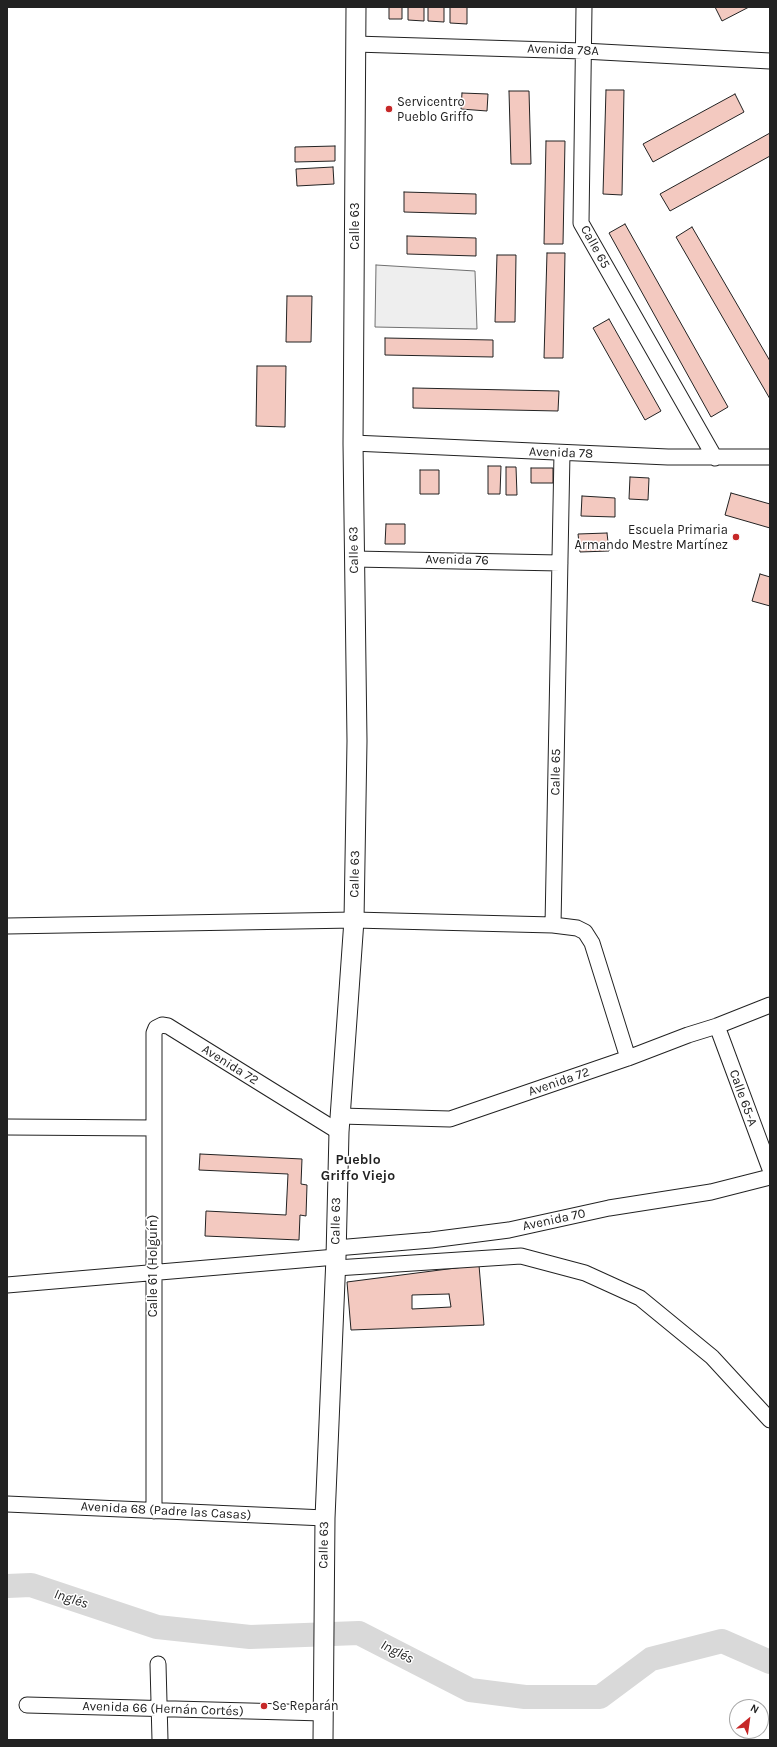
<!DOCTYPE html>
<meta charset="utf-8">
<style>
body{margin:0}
#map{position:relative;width:777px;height:1747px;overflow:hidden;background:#fff;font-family:Karla,sans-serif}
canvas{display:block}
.frame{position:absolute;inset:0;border:8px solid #222;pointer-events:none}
.north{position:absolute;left:729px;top:1699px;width:40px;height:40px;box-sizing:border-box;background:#fff;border:1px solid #a7a7a7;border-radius:50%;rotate:29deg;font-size:11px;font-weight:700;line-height:16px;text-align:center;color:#222}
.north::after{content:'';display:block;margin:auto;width:14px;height:18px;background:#c62828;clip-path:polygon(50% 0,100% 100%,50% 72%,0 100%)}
</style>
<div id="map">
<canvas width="777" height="1747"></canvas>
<div class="frame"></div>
<div class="north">N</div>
</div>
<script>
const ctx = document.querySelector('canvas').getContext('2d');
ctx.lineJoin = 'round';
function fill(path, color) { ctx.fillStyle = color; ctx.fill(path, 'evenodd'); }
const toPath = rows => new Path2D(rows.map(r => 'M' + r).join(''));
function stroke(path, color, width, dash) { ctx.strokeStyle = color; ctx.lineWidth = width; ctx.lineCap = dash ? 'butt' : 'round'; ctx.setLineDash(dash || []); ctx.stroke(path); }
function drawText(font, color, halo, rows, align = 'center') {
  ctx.font = font + ' Karla,sans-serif'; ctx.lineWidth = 3; ctx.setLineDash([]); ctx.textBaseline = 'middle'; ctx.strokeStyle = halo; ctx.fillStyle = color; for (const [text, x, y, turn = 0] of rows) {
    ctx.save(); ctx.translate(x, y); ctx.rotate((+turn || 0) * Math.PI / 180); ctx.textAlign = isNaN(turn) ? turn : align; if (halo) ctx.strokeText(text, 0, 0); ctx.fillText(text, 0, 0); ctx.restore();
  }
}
const green = toPath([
 [376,265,475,271,477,329,375,327,376,265]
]);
const river = toPath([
 [7,1586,31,1585,157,1627,250,1637,359,1633,470,1690,525,1697,600,1697,651,1659,722,1641,770,1662]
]);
const building = toPath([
 [389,7,402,7,402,19,389,19,389,7],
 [408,7,424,7,424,21,408,20,408,7],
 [428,7,444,7,444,22,428,21,428,7],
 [450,7,467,7,467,24,450,23,450,7],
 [715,7,749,7,722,21,715,7],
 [606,90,624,90,622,195,603,194,606,90],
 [509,91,529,91,531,164,511,164,509,91],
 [462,93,488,94,487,111,461,109,462,93],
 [735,94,744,112,653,162,643,144,735,94],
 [770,133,770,156,670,211,660,194,770,133],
 [546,141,565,141,563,244,544,244,546,141],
 [335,146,335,161,295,162,295,147,335,146],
 [333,167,334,184,297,186,296,169,333,167],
 [404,192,476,194,476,214,404,212,404,192],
 [625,224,728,407,711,417,609,233,625,224],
 [692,227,770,361,770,399,676,237,692,227],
 [407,236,476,238,476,256,407,254,407,236],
 [547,253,565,253,563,358,544,358,547,253],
 [497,255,516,255,515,322,495,322,497,255],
 [287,296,312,296,311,342,286,342,287,296],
 [609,319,661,411,645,420,593,328,609,319],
 [385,338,493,340,493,357,385,355,385,338],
 [257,366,286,366,285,427,256,426,257,366],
 [413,388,559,391,558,411,413,408,413,388],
 [488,466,501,466,500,494,488,494,488,466],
 [506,467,516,467,517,495,506,495,506,467],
 [531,468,553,468,553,483,531,483,531,468],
 [420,470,439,470,439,494,420,494,420,470],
 [630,477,649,478,648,500,629,499,630,477],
 [731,493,770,504,770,528,725,515,731,493],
 [582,496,615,498,615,517,581,516,582,496],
 [386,524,405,524,405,544,385,544,386,524],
 [607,533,609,551,580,552,578,534,607,533],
 [760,574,770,577,770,606,752,601,760,574],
 [200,1154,302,1159,301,1184,307,1185,306,1216,300,1215,299,1240,205,1236,206,1211,286,1215,288,1174,199,1170,200,1154],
 [479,1265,484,1325,351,1330,347,1282,479,1265],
 [449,1294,451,1307,412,1309,412,1295,449,1294]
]);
const minor = toPath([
 [584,7,581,223,715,458],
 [355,44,583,51,770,61],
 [353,443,668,457,770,457],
 [354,559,560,563],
 [553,925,562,453],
 [7,926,354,920,553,925,577,928,585,932,592,943,628,1058],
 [717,1026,770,1169],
 [340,1116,450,1119,628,1058,688,1035,717,1026,770,1005],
 [7,1127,154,1128],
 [336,1248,431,1240,509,1230,609,1208,711,1192,770,1177],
 [336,1268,521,1256,585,1273,640,1298,712,1357,770,1420],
 [7,1285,336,1257],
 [7,1504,325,1518],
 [154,1511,154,1033,156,1028,162,1025,168,1026,339,1132],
 [158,1664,160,1740],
 [27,1705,323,1713]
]);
const major = toPath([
 [323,1740,325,1518,336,1257,339,1132,354,920,357,741,353,443,356,7]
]);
const markers = [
 [389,109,4,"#c62828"],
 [736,537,4,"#c62828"],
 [264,1706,4,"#c62828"]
];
const streetNames = [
 ["Avenida 78A",563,50,2],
 ["Calle 63",355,226,-90],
 ["Calle 65",595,247,61],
 ["Avenida 78",561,453,2],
 ["Calle 63",354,550,-91],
 ["Avenida 76",457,560,1],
 ["Calle 65",556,772,-89],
 ["Calle 63",355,874,-89],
 ["Avenida 72",230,1065,32],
 ["Avenida 72",559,1082,-19],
 ["Calle 65-A",743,1098,70],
 ["Avenida 70",554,1220,-12],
 ["Calle 63",336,1221,-89],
 ["Calle 61 (Holguín)",153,1266,-90],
 ["Avenida 68 (Padre las Casas)",166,1511,3],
 ["Calle 63",324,1545,-89],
 ["Avenida 66 (Hernán Cortés)",163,1709,2]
];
const poiNames = [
 ["Servicentro",397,102],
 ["Pueblo Griffo",397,117],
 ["Escuela Primaria",728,530,"right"],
 ["Armando Mestre Martínez",728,545,"right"],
 ["Se Reparán",272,1706]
];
const neighbourhoodNames = [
 ["Pueblo",358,1160],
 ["Griffo Viejo",358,1176]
];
const waterNames = [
 ["Inglés",71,1599,18],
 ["Inglés",397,1652,27]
];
fill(green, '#eee');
stroke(green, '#6f6f6f', 1);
stroke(river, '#d9d9d9', 24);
fill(building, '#f3c9c0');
stroke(building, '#222', 1);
stroke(minor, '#222', 17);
stroke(major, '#222', 21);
stroke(minor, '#fff', 15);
stroke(major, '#fff', 19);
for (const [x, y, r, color] of markers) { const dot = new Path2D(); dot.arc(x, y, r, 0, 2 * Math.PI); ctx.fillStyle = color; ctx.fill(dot); stroke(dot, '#fff', 1.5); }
drawText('13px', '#222', '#fff', streetNames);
drawText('13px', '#222', '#fff', poiNames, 'left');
drawText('bold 14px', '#222', '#fff', neighbourhoodNames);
drawText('italic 14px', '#222', '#fff', waterNames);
</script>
